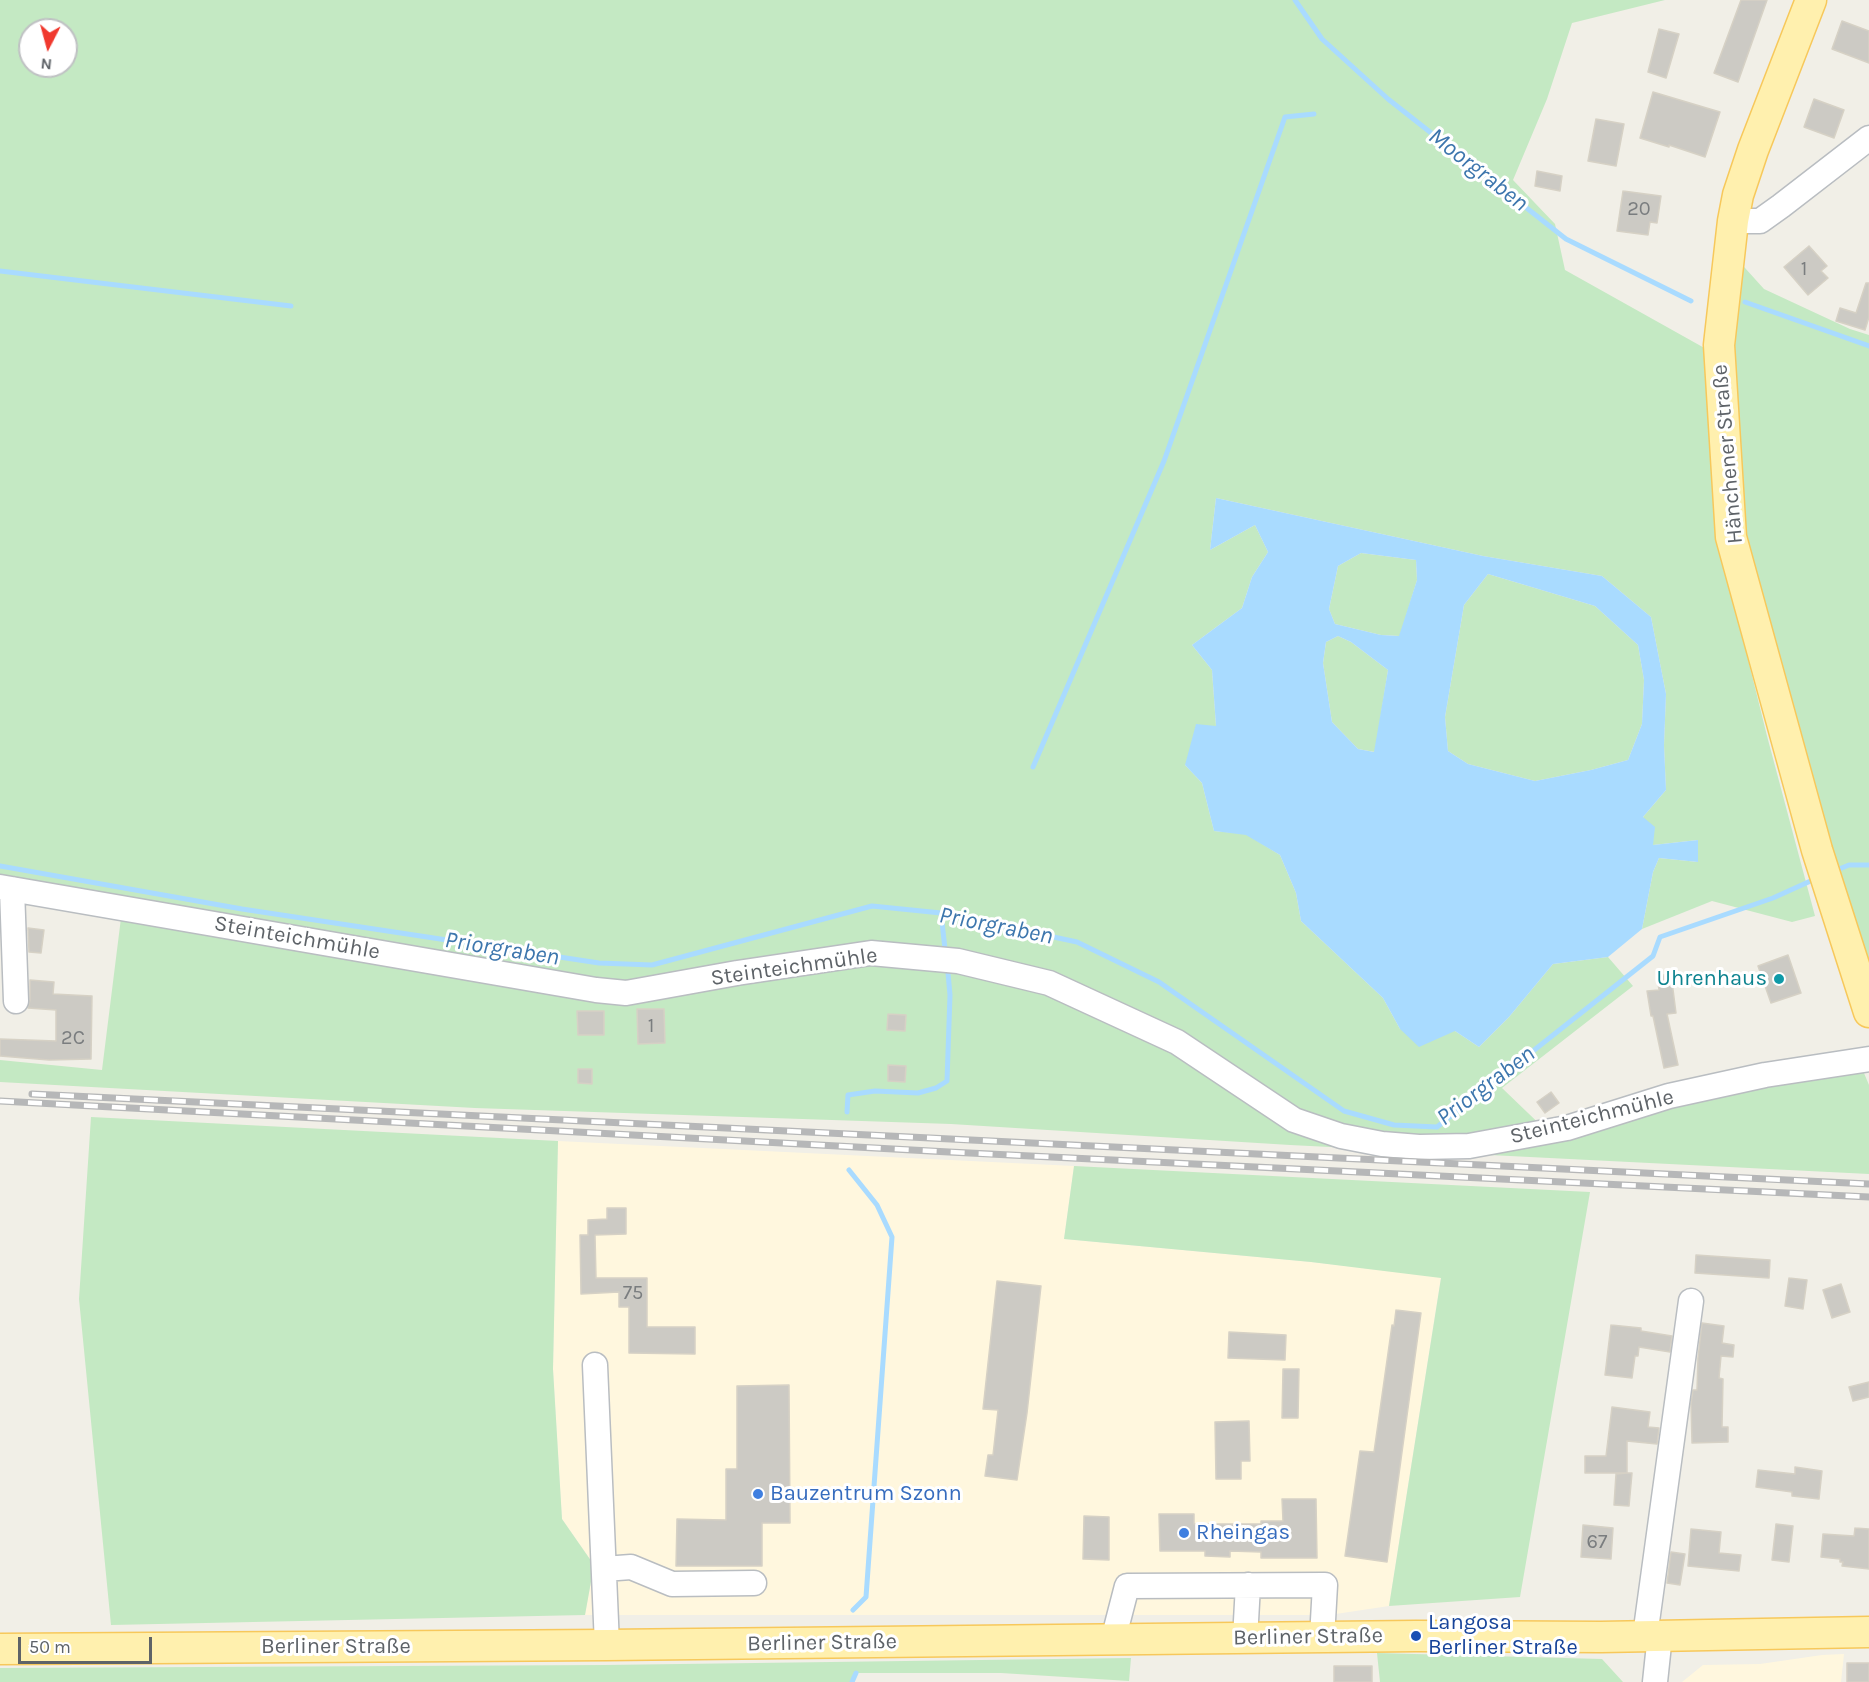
<!DOCTYPE html>
<meta charset="utf-8">
<style>
body{margin:0}
#map{position:relative;width:1869px;height:1682px;overflow:hidden;background:#f1efe7;font-family:Karla,sans-serif}
canvas{display:block}
.north{position:absolute;left:18px;top:18px;width:60px;height:60px;box-sizing:border-box;background:#fff;border:2px solid #bfc1c3;border-radius:50%;rotate:186deg;font-size:16px;font-weight:700;line-height:24px;text-align:center;color:#5e6368}
.north::after{content:'';display:block;margin:auto;width:21px;height:27px;background:#f0392e;clip-path:polygon(50% 0,100% 100%,50% 72%,0 100%)}
.scale{position:absolute;left:18px;top:1637px;width:134px;height:27px;box-sizing:border-box;border:3px solid #5e6368;border-top:0;padding-left:8px;font-size:18px;line-height:21px;white-space:nowrap;color:#5e6368;-webkit-text-stroke:4px #fff;paint-order:stroke}
</style>
<div id="map">
<canvas width="1869" height="1682"></canvas>
<div class="north">N</div>
<div class="scale">50 m</div>
</div>
<script>
const ctx = document.querySelector('canvas').getContext('2d');
ctx.lineJoin = 'round';
function fill(path, color) { ctx.fillStyle = color; ctx.fill(path, 'evenodd'); }
const toPath = rows => new Path2D(rows.map(r => 'M' + r).join(''));
function stroke(path, color, width, dash) { ctx.strokeStyle = color; ctx.lineWidth = width; ctx.lineCap = dash ? 'butt' : 'round'; ctx.setLineDash(dash || []); ctx.stroke(path); }
function drawText(font, color, halo, rows, align = 'center') {
  ctx.font = font + ' Karla,sans-serif'; ctx.lineWidth = 6; ctx.setLineDash([]); ctx.textBaseline = 'middle'; ctx.strokeStyle = halo; ctx.fillStyle = color; for (const [text, x, y, turn = 0] of rows) {
    ctx.save(); ctx.translate(x, y); ctx.rotate((+turn || 0) * Math.PI / 180); ctx.textAlign = isNaN(turn) ? turn : align; if (halo) ctx.strokeText(text, 0, 0); ctx.fillText(text, 0, 0); ctx.restore();
  }
}
const commercial = toPath([
 [558,1141,1074,1166,1064,1239,1311,1262,1441,1277,1389,1606,1329,1615,585,1615,594,1565,562,1519,553,1369],
 [1844,1654,1841,1682,1682,1682,1703,1665,1760,1664,1822,1655]
]);
const green = toPath([
 [0,0,1665,0,1572,23,1547,99,1513,180,1555,224,1565,270,1708,350,1718,538,1767,736,1815,916,1792,922,1712,901,1642,929,1653,872,1659,858,1698,862,1698,840,1653,845,1643,817,1666,790,1664,745,1666,694,1651,617,1602,576,1483,556,1216,498,1210,550,1255,525,1268,552,1252,577,1242,608,1192,645,1212,670,1216,726,1185,765,1202,783,1214,831,1246,834,1280,855,1296,893,1301,921,1383,998,1400,1029,1455,1031,1479,1047,1509,1017,1553,964,1608,957,1633,986,1502,1088,1553,1137,1669,1101,1861,1066,1869,1085,1869,1174,1290,1145,951,1124,475,1108,0,1082,0,1060,102,1070,121,918,0,898],
 [30,30,66,30,66,66,30,66],
 [1736,258,1764,289,1850,329,1869,335,1869,964,1828,845,1741,534,1731,357],
 [1361,553,1416,560,1417,580,1400,636,1381,635,1335,624,1329,609,1338,566],
 [1488,574,1595,606,1638,645,1644,680,1642,724,1628,760,1591,770,1535,781,1468,764,1448,751,1445,717,1464,605],
 [1338,636,1351,642,1388,670,1375,752,1358,749,1332,722,1323,663,1326,642],
 [91,1117,558,1141,553,1369,562,1519,594,1565,585,1615,111,1625,79,1299],
 [1074,1166,1590,1192,1520,1597,1389,1606,1441,1278,1311,1262,1064,1239],
 [1377,1653,1602,1659,1623,1682,1380,1682],
 [1131,1658,1129,1681,1001,1673,856,1673,852,1682,0,1682,0,1668,605,1665]
]);
const water = toPath([
 [1216,498,1483,556,1602,576,1651,617,1666,694,1664,745,1666,790,1643,817,1655,827,1653,845,1698,840,1698,862,1659,858,1653,872,1642,929,1608,957,1553,964,1509,1017,1479,1047,1455,1031,1419,1047,1400,1029,1383,998,1301,921,1296,893,1280,855,1246,835,1214,831,1202,783,1185,765,1196,724,1216,726,1212,670,1192,645,1242,608,1252,577,1268,552,1255,525,1210,550],
 [1361,553,1416,560,1417,580,1399,636,1381,635,1335,624,1329,609,1338,566],
 [1488,574,1595,606,1638,645,1644,680,1642,724,1628,760,1591,770,1535,781,1468,764,1448,751,1445,717,1464,605],
 [1338,636,1351,642,1388,670,1374,752,1358,749,1332,722,1323,663,1326,642]
]);
const stream = toPath([
 [1295,0,1322,39,1388,99,1566,239,1691,301],
 [0,271,291,306],
 [1745,302,1869,346],
 [1033,767,1164,461,1285,117,1314,114],
 [0,866,242,909,599,963,652,965,872,906,941,913,1077,942,1159,982,1344,1111,1394,1125,1437,1127,1653,956,1660,937,1773,898,1815,879],
 [1832,872,1849,865,1869,865],
 [941,913,945,949],
 [847,1112,848,1095,875,1091,918,1093,936,1088,947,1081,950,995,948,973],
 [849,1170,877,1205,892,1237,866,1597,853,1610],
 [852,1682,856,1673]
]);
const building = toPath([
 [1741,0,1767,0,1738,82,1714,73,1741,0],
 [1842,21,1869,31,1869,63,1832,49,1842,21],
 [1659,29,1679,34,1666,78,1648,72,1659,29],
 [1653,92,1720,112,1705,157,1669,145,1669,147,1640,138,1653,92],
 [1814,99,1844,110,1834,138,1804,127,1814,99],
 [1596,119,1624,124,1616,166,1588,161,1596,119],
 [1537,171,1562,176,1560,191,1535,186,1537,171],
 [1623,191,1661,196,1657,223,1650,222,1648,235,1617,231,1623,191],
 [1809,246,1827,266,1821,271,1828,278,1808,295,1784,267,1809,246],
 [1866,283,1869,283,1869,317,1865,330,1836,321,1840,308,1856,313,1866,283],
 [28,928,44,930,41,953,29,952,28,928],
 [1788,955,1801,993,1771,1003,1758,966,1788,955],
 [1671,974,1676,1013,1667,1014,1678,1065,1664,1068,1653,1016,1651,1016,1647,991,1659,990,1657,976,1671,974],
 [30,980,54,982,53,994,92,996,91,1059,49,1060,0,1056,0,1039,56,1041,56,1010,28,1008,30,1000,30,980],
 [637,1009,664,1009,665,1043,638,1044,637,1009],
 [577,1011,604,1011,604,1035,578,1035,577,1011],
 [888,1014,906,1015,905,1031,887,1030,888,1014],
 [888,1065,906,1066,905,1082,888,1081,888,1065],
 [578,1069,592,1069,592,1084,578,1083,578,1069],
 [1551,1092,1559,1103,1545,1113,1537,1102,1551,1092],
 [607,1208,626,1208,626,1234,595,1235,596,1278,647,1278,647,1327,695,1327,695,1354,629,1353,629,1307,619,1307,619,1292,581,1294,580,1235,588,1235,588,1220,607,1219,607,1208],
 [1696,1255,1770,1260,1769,1278,1695,1273,1696,1255],
 [1789,1278,1807,1280,1803,1309,1785,1306,1789,1278],
 [997,1281,1041,1286,1027,1413,1017,1480,985,1476,988,1455,993,1455,998,1410,983,1409,997,1281],
 [1841,1284,1850,1312,1832,1318,1823,1290,1841,1284],
 [1396,1310,1421,1313,1387,1562,1345,1556,1360,1451,1374,1452,1392,1325,1394,1326,1396,1310],
 [1702,1323,1724,1326,1722,1343,1734,1345,1733,1357,1721,1356,1719,1378,1723,1379,1722,1427,1728,1427,1728,1442,1692,1443,1691,1404,1693,1390,1697,1390,1698,1358,1702,1323],
 [1611,1325,1641,1328,1641,1331,1672,1336,1670,1352,1639,1347,1638,1356,1635,1356,1632,1378,1605,1375,1611,1325],
 [1229,1332,1286,1335,1285,1360,1228,1358,1229,1332],
 [1283,1369,1299,1369,1298,1418,1282,1418,1283,1369],
 [1869,1382,1869,1397,1853,1401,1849,1387,1869,1382],
 [789,1385,790,1523,762,1523,762,1566,676,1566,677,1519,726,1520,726,1469,737,1469,737,1386,789,1385],
 [1612,1407,1650,1412,1648,1427,1659,1428,1657,1444,1627,1441,1627,1473,1632,1473,1629,1506,1614,1505,1616,1474,1627,1473,1585,1473,1585,1456,1606,1456,1612,1407],
 [1249,1421,1250,1461,1241,1461,1241,1479,1216,1479,1215,1422,1249,1421],
 [1795,1467,1822,1471,1819,1499,1792,1496,1792,1492,1756,1487,1758,1470,1795,1474,1795,1467],
 [1282,1499,1316,1499,1317,1558,1261,1558,1261,1552,1230,1551,1230,1557,1205,1556,1205,1551,1160,1551,1159,1514,1194,1514,1194,1524,1261,1524,1261,1521,1283,1521,1282,1499],
 [1084,1516,1109,1517,1109,1560,1083,1559,1084,1516],
 [1776,1524,1793,1526,1789,1562,1772,1560,1776,1524],
 [1583,1525,1613,1528,1611,1559,1581,1557,1583,1525],
 [1855,1528,1869,1529,1869,1569,1842,1566,1843,1562,1840,1562,1840,1559,1821,1557,1823,1534,1854,1536,1855,1528],
 [1691,1529,1721,1532,1719,1553,1741,1555,1739,1571,1688,1566,1691,1529],
 [1671,1552,1685,1554,1680,1585,1667,1583,1671,1552],
 [1847,1663,1869,1663,1869,1682,1847,1682,1847,1663],
 [1334,1666,1372,1666,1372,1682,1334,1682,1334,1666]
]);
const minor = toPath([
 [1733,221,1760,221,1781,206,1869,138],
 [0,887,596,990,626,993,737,973,871,953,958,961,1049,983,1177,1042,1294,1120,1341,1136,1382,1144,1419,1147,1469,1146,1567,1128,1669,1096,1765,1075,1869,1059],
 [12,889,16,1001],
 [595,1365,607,1645],
 [604,1569,631,1567,672,1584,754,1583],
 [1645,1636,1691,1301],
 [1245,1639,1248,1585],
 [1113,1640,1127,1586,1325,1585,1322,1638],
 [1655,1682,1660,1635]
]);
const major = toPath([
 [1811,0,1753,150,1738,195,1733,221,1719,345,1731,537,1817,850,1869,1012],
 [0,1649,607,1645,1416,1636,1601,1637,1869,1632]
]);
const rail = toPath([
 [32,1094,1869,1184],
 [0,1101,949,1152,1869,1197]
]);
const markers = [
 [1779,979,6,"#0f9aa8"],
 [758,1494,6,"#3f7fe0"],
 [1184,1533,6,"#3f7fe0"],
 [1416,1636,6,"#1a4fb4"]
];
const numberNames = [
 ["20",1639,209],
 ["1",1804,269],
 ["1",651,1026],
 ["2C",73,1038],
 ["75",633,1293],
 ["67",1597,1542]
];
const streetNames = [
 ["Hänchener Straße",1728,454,-95],
 ["Steinteichmühle",297,938,10],
 ["Steinteichmühle",794,967,-8],
 ["Steinteichmühle",1592,1117,-14],
 ["Berliner Straße",1308,1637,-1],
 ["Berliner Straße",822,1643,-1],
 ["Berliner Straße",336,1647]
];
const cultureNames = [
 ["Uhrenhaus",1767,979]
];
const shopNames = [
 ["Bauzentrum Szonn",770,1494],
 ["Rheingas",1196,1533]
];
const transitNames = [
 ["Langosa",1428,1623],
 ["Berliner Straße",1428,1648]
];
const waterNames = [
 ["Moorgraben",1478,170,38],
 ["Priorgraben",996,926,11],
 ["Priorgraben",502,949,9],
 ["Priorgraben",1486,1086,-37]
];
fill(commercial, '#fff7de');
fill(green, '#c4e9c3');
fill(water, '#a9dbff');
stroke(stream, '#a9dbff', 5);
fill(building, '#cccac4');
stroke(building, '#d6d1c5', 1.5);
stroke(minor, '#b9bdc1', 27);
stroke(major, '#f7c85b', 33);
stroke(minor, '#fff', 24);
stroke(major, '#fff0ae', 30);
stroke(rail, '#b6b7b8', 7);
stroke(rail, '#fff', 4.5, [14]);
for (const [x, y, r, color] of markers) { const dot = new Path2D(); dot.arc(x, y, r, 0, 2 * Math.PI); ctx.fillStyle = color; ctx.fill(dot); stroke(dot, '#fff', 2); }
drawText('20px', '#7a7d7f', null, numberNames);
drawText('22px', '#5e6368', '#fff', streetNames);
drawText('22px', '#0d838f', '#fff', cultureNames, 'right');
drawText('22px', '#366cbe', '#fff', shopNames, 'left');
drawText('22px', '#164399', '#fff', transitNames, 'left');
drawText('italic 24px', '#3d76ad', '#fff', waterNames);
</script>
